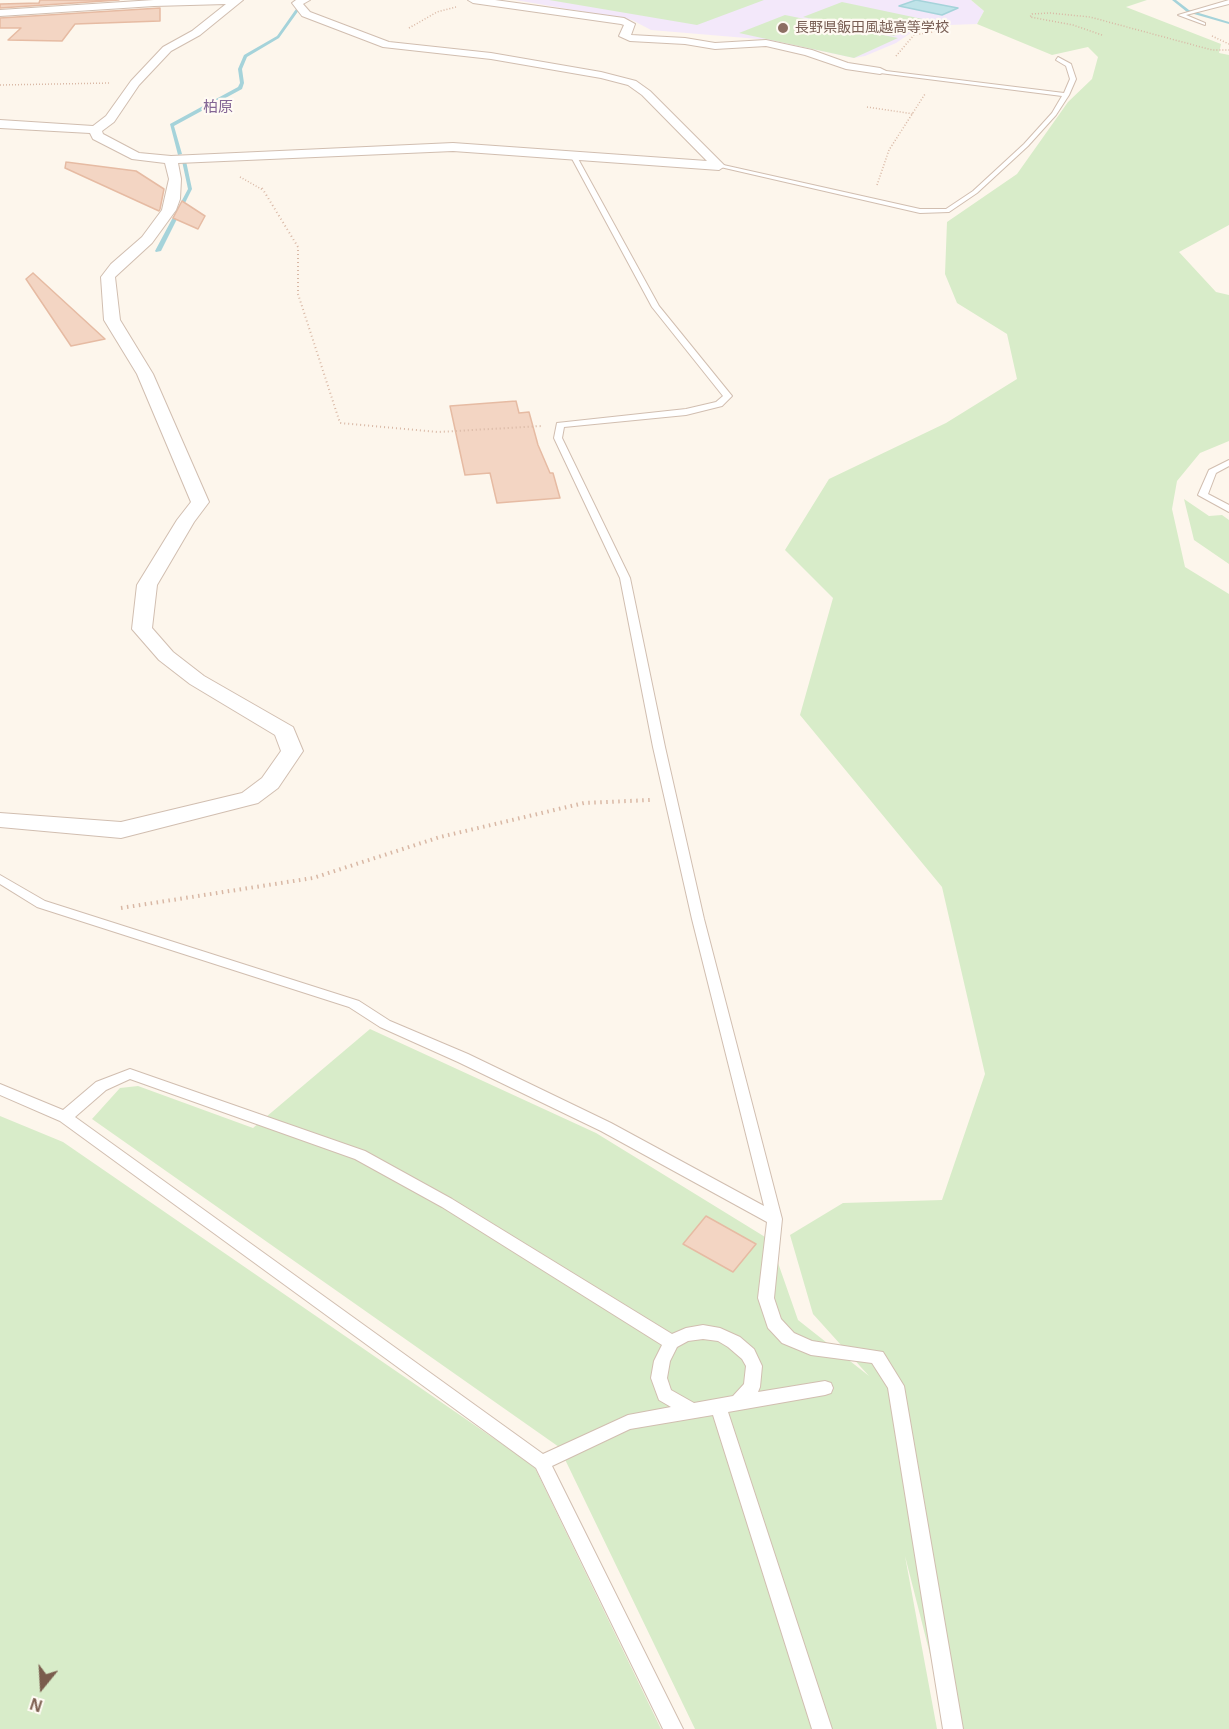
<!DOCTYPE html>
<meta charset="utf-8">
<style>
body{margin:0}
#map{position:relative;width:1229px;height:1729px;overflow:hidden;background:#fdf6ec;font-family:Arial,sans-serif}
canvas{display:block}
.north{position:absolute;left:12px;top:1657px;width:60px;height:60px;-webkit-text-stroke:4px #fffaf3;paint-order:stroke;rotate:198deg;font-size:16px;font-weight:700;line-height:24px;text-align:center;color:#7a5c4d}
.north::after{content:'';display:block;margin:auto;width:21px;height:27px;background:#7a5c4d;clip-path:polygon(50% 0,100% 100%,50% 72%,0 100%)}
</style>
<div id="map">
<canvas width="1229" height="1729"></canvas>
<div class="north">N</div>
</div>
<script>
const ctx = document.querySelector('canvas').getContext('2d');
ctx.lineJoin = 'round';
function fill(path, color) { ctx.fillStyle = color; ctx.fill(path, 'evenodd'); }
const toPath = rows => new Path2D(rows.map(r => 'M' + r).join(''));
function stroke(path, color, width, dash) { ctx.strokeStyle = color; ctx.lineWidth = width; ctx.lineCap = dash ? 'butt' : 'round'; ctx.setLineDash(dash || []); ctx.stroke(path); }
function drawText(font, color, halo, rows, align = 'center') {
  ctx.font = font + ' Arial,"Noto Sans JP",sans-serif'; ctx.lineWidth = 4.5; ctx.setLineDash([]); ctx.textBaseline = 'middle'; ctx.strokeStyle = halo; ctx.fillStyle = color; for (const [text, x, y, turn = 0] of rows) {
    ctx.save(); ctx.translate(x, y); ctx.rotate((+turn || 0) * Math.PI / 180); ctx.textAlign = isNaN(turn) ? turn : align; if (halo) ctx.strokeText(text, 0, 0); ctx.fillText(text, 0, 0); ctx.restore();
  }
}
const education = toPath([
 [515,0,971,0,984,11,977,24,921,26,896,43,865,56,854,58,770,40,651,30,632,20]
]);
const green = toPath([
 [549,0,764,0,697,25],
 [971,0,1147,0,1126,7,1221,44,1219,53,1229,55,1229,225,1179,252,1216,292,1229,295,1229,441,1200,453,1177,481,1172,509,1185,567,1229,594,1229,1729,949,1729,905,1556,937,1729,695,1729,559,1447,92,1119,120,1088,138,1086,253,1128,370,1029,596,1133,770,1240,798,1320,869,1376,813,1314,790,1235,843,1203,942,1200,985,1074,942,887,800,715,833,598,785,550,829,479,946,423,1017,379,1007,334,957,303,945,274,947,222,1017,174,1068,102,1092,79,1098,57,1088,47,1052,55,977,24,984,11],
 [842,2,932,21,894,36,803,17],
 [785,15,898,38,854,58,739,33],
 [1184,499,1209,516,1222,515,1229,520,1229,564,1194,540],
 [0,1116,63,1142,534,1466,661,1729,0,1729]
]);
const water = toPath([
 [916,0,958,8,942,15,899,6,916,0]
]);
const stream = toPath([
 [1172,0,1176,0,1189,10,1229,22,1229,24,1187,12,1172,0],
 [296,9,299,10,279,38,247,57,242,69,244,83,242,89,174,126,182,154,178,155,170,124,238,87,240,83,238,69,244,55,277,36,296,9],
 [184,160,186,161,192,189,161,251,156,252,155,251,188,189,182,161,184,160]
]);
const building = toPath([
 [40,0,119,0,0,8,0,4,39,3,40,0],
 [160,8,160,21,75,24,62,41,8,40,21,28,0,28,0,18,160,8],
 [66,162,136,171,164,189,160,209,159,211,65,168,66,162],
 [182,201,205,216,198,229,173,218,182,201],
 [33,273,105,339,71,346,26,279,33,273],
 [516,401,519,413,529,412,538,445,550,473,553,473,560,498,497,503,490,473,465,475,450,406,516,401],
 [706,1216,756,1244,733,1272,683,1244,706,1216]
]);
const pathFar2 = toPath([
 [409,28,437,12,456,7],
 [1102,35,1073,25,1030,17,1032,14,1050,13,1090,17,1212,50,1229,50],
 [1212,36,1229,44],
 [896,56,914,35,932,32,942,27],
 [0,85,111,83],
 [867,107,914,114],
 [240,177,263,190],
 [877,185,889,150,925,94]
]);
const pathFar1 = toPath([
 [262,188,298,247,298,294,340,423,438,432,542,426]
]);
const path = toPath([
 [121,908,313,878,440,837,584,803,650,800]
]);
const service = toPath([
 [1229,0,1229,4,1186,15,1205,23,1205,25,1178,15,1229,0],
 [1058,57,1071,64,1076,79,1069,95,1056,115,1028,146,977,193,949,212,920,213,716,166,719,164,920,209,946,209,973,191,1024,144,1052,113,1062,96,880,73,878,70,1064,93,1070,79,1066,66,1056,60,1058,57],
 [573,153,576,155,659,306,732,396,722,406,686,415,564,427,562,438,630,578,665,747,704,919,782,1219,774,1298,781,1319,794,1333,812,1341,883,1352,904,1386,963,1729,943,1729,888,1388,872,1363,811,1355,782,1343,768,1328,758,1298,767,1222,601,1131,458,1062,380,1027,349,1007,37,907,0,884,0,875,45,901,359,1001,390,1021,468,1054,611,1123,764,1206,692,919,653,747,620,578,554,438,557,423,686,409,716,402,723,396,652,307,570,155,573,153],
 [1229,460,1229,466,1216,473,1208,494,1229,505,1229,512,1198,495,1209,470,1229,460],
 [130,1069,365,1151,452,1199,672,1334,686,1328,703,1325,720,1328,740,1337,754,1349,762,1366,760,1387,758,1392,825,1381,831,1383,833,1388,831,1393,825,1395,728,1412,832,1729,812,1729,713,1415,630,1429,552,1466,683,1729,663,1729,536,1468,60,1121,0,1095,0,1084,63,1110,96,1082,130,1069],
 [130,1079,355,1159,442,1207,662,1345,654,1361,651,1378,659,1400,671,1407,628,1415,543,1454,75,1117,106,1090,130,1079],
 [703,1339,718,1341,728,1347,742,1359,746,1366,744,1384,733,1396,694,1403,671,1390,667,1378,670,1361,677,1347,688,1341,703,1339]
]);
const minor = toPath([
 [154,0,243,0,200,35,171,51,139,85,114,122,102,131,103,134,139,153,171,156,453,143,707,161,642,95,628,85,601,78,491,59,383,47,302,16,292,3,296,0,310,0,303,4,310,12,389,42,491,53,601,72,636,81,650,91,725,166,719,170,453,151,178,163,181,179,180,199,176,210,152,243,115,277,120,320,153,374,209,502,194,522,157,585,152,628,173,652,204,676,293,727,303,751,278,788,258,803,250,805,121,838,0,827,0,813,121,822,242,793,262,778,281,751,275,735,190,684,159,660,132,629,137,585,177,520,191,502,137,374,104,320,101,277,111,264,142,237,162,210,169,179,165,163,132,159,93,139,90,133,0,128,0,120,93,126,106,116,131,81,163,47,192,31,226,4,154,6,0,16,0,10,154,0],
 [468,0,495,0,624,18,635,24,631,35,685,38,715,43,766,40,812,50,848,63,880,68,886,71,880,74,846,69,805,55,766,46,715,49,685,44,630,41,619,36,624,25,621,24,473,3,468,0]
]);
const markers = [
 [783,28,6,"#8d6e63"]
];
const farEducationnames = [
 ["長野県飯田風越高等学校",795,28]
];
const farNeighbourhoodnames = [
 ["柏原",218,108]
];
fill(education, '#f3e8fa');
fill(green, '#d8ecc9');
fill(water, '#bfe3e8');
stroke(water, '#a5d3da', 1.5);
fill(stream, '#a5d3da');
fill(building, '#f3d5c3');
stroke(building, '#e6bba3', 1.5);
stroke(service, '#d1beb0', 2);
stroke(minor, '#d1beb0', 2);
stroke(pathFar2, '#d9b8a5', 1.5, [1, 2]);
stroke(pathFar1, '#d9b8a5', 2, [1, 3]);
stroke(path, '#d9b8a5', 4, [1.5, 4.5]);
fill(service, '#fff');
fill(minor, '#fff');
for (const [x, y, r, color] of markers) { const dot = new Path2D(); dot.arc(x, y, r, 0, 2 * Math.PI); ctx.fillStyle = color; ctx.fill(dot); stroke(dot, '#fffaf3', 2); }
drawText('14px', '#785e54', '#fffaf3', farEducationnames, 'left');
drawText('15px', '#846695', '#fffaf3', farNeighbourhoodnames);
</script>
